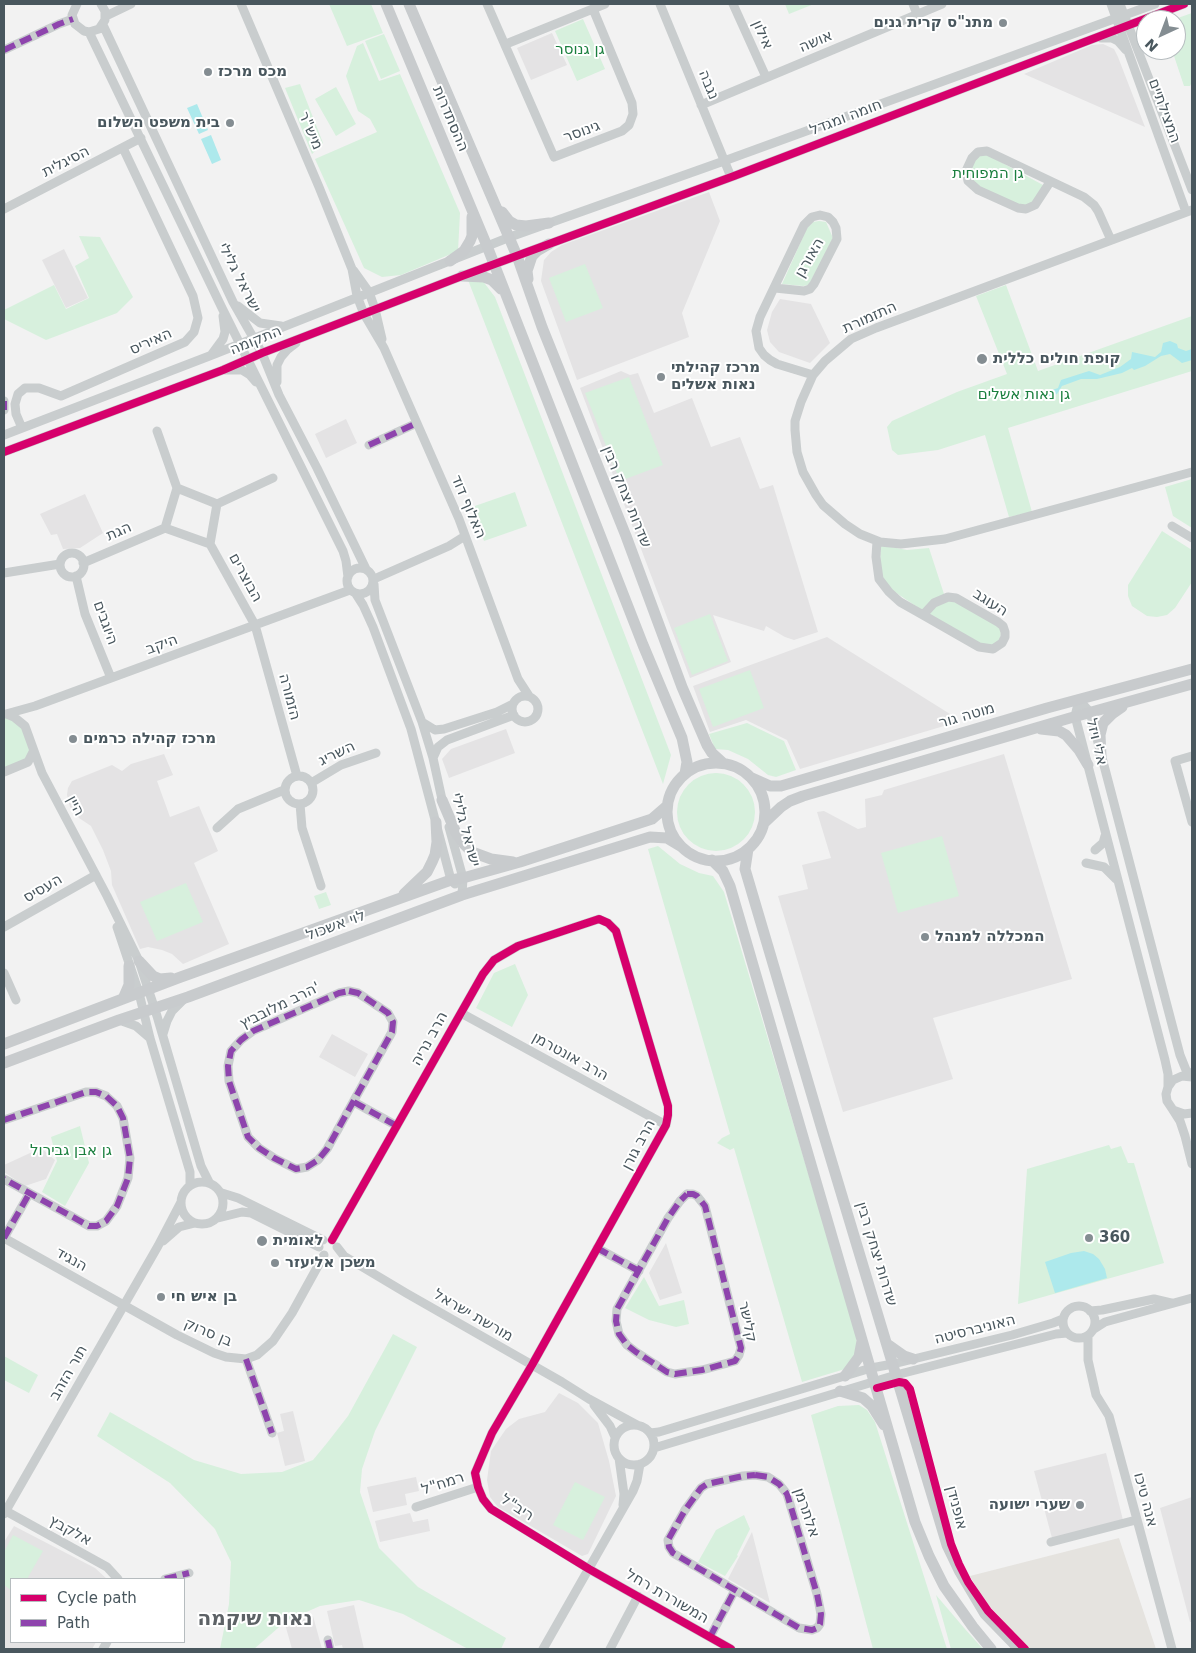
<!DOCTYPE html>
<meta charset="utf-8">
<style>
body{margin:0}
#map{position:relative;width:1196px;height:1653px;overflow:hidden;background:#f2f2f2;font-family:"DejaVu Sans",sans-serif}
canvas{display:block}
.frame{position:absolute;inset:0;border:5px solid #49575e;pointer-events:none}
.legend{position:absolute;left:10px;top:1578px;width:175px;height:65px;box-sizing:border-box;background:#fff;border:1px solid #b6bcbf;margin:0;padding:6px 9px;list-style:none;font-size:15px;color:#49575e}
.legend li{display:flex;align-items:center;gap:10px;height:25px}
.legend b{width:25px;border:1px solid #b6bcbf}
.north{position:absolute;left:1136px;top:10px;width:50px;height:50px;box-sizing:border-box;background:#fff;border:1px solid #b6bcbf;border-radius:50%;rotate:223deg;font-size:14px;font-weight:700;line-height:20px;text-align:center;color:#49575e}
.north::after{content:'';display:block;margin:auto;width:18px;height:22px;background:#848d92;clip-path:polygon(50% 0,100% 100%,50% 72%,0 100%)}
</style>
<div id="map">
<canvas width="1196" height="1653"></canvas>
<div class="frame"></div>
<ul class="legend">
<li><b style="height:6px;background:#d6006c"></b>Cycle path</li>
<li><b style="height:6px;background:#8e44ad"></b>Path</li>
</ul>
<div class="north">N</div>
</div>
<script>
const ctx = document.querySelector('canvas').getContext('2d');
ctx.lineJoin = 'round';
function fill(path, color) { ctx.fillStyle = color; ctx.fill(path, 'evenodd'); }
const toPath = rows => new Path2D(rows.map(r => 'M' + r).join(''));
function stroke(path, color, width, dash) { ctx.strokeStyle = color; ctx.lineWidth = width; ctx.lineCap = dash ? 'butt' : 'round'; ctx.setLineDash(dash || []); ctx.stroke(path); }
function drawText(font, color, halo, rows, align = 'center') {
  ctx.font = font + ' "DejaVu Sans",Heebo,sans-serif'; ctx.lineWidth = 4; ctx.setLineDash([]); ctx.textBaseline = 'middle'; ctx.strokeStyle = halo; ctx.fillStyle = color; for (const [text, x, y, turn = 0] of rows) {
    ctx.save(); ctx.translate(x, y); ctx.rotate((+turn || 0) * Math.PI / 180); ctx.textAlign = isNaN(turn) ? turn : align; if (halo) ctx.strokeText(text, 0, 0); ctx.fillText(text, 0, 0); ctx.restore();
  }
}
const education = toPath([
 [552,33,567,65,531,80,517,48],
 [1103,44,1114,49,1118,57,1145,127,1024,74,1092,45],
 [709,192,720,221,682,313,689,337,577,380,541,281,544,260,551,252,562,245],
 [64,249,88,298,66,308,42,260],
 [780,299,811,304,830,343,810,363,779,352,770,342,767,330,772,312],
 [621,371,630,375,638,373,654,413,692,398,711,447,740,437,760,489,773,485,818,632,794,640,785,637,766,626,764,631,713,615,731,662,690,678,580,388],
 [346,419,357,443,326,458,315,434],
 [85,494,103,533,80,548,63,549,57,534,51,535,40,514],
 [827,637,950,714,954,723,800,769,787,740,746,720,710,732,693,686],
 [506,729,515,753,449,778,442,759,451,749],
 [164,754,173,775,157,781,170,817,199,806,218,851,194,863,229,944,183,964,172,954,162,950,148,947,140,949,112,885,111,871,103,850,91,826,79,818,70,807,67,795,68,788,72,781,112,765,122,771,131,764],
 [1004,754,1072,979,933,1018,953,1079,843,1112,778,896,808,889,802,865,831,858,817,812,824,811,858,829,866,827,865,799,882,795,884,790],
 [332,1034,368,1054,355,1077,319,1057],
 [41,1148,55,1160,46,1179,25,1186,4,1172,4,1165],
 [666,1243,682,1293,660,1300,649,1273],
 [559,1393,578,1403,598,1423,609,1461,616,1496,588,1554,582,1556,498,1507,490,1497,487,1480,491,1451,506,1429,519,1419,545,1412],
 [293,1411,305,1461,285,1466,277,1433,284,1431,280,1414],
 [1106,1453,1123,1520,1052,1538,1034,1471],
 [416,1477,419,1491,405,1494,407,1505,373,1512,367,1487],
 [1192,1497,1192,1622,1190,1622,1160,1508],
 [410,1513,413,1522,428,1519,430,1531,380,1542,375,1521],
 [14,1526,95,1568,107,1579,11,1579,11,1642,96,1642,92,1649,4,1649,4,1542],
 [752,1532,770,1603,728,1579],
 [354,1605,364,1649,343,1649,342,1645,335,1646,327,1611],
 [313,1616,322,1649,292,1649,285,1624]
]);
const green = toPath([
 [329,4,371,4,383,33,347,46],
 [785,4,814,4,789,14],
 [1192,13,1192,82,1190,86,1184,86,1172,50,1176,50,1176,20,1172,20],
 [583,19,605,69,577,81,555,31],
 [384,34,400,71,381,79,365,41],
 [363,43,379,81,400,74,460,213,458,251,401,275,382,277,364,268,315,159,377,132,370,119,358,111,346,76,357,46],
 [300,84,323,143,312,154,285,88],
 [336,87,356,124,336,136,315,99],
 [986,154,1043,185,1037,200,1025,207,979,188,970,180,971,165,978,155],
 [819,221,826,222,833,238,809,285,803,286,782,284,807,228,813,222],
 [79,236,100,237,133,297,117,313,46,340,4,319,4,310,54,285,66,309,89,298,75,266,89,258],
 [585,264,603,308,566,322,549,278],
 [468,280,482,280,495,297,671,755,663,784],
 [1006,285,1038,371,1192,316,1192,371,1008,428,1032,512,1009,517,985,435,938,450,898,455,892,450,887,427,892,421,957,392,1007,374,976,296],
 [629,377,663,465,620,481,585,393],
 [1192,479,1192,528,1173,516,1165,487],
 [515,492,527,526,484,541,472,507],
 [1162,531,1192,550,1192,582,1175,608,1167,615,1157,617,1147,616,1132,606,1128,596,1128,585],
 [881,545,907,550,929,548,944,594,923,611,889,588,883,580,880,564],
 [948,599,955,600,1001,628,1000,642,987,647,926,615,936,605],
 [710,614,728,661,692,675,674,628],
 [750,670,764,708,713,727,699,689],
 [4,715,25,726,31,758,4,772],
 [747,723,784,741,796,770,776,777,768,775,748,759,728,750,715,749,709,734],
 '677 812a39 39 0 1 1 78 0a39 39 0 1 1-78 0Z',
 [942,836,959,896,898,913,881,853],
 [658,846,680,864,699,873,713,876,724,892,857,1336,855,1358,845,1369,802,1382,734,1148,730,1150,717,1143,722,1138,730,1134,648,849],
 [186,883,203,922,157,941,140,902],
 [326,892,331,905,319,909,314,896],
 [515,964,528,995,512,1027,476,1008,494,973],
 [80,1126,89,1163,65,1206,42,1192,57,1161,51,1137],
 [1109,1145,1111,1149,1121,1146,1128,1163,1134,1163,1164,1263,1018,1304,1027,1169],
 [644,1277,659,1306,684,1300,689,1324,676,1327,649,1320,625,1308],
 [393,1334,417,1347,375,1431,362,1469,360,1492,379,1548,418,1587,506,1638,501,1649,468,1649,403,1614,359,1600,320,1606,286,1621,254,1649,220,1649,229,1604,231,1562,215,1529,170,1483,97,1436,110,1412,194,1460,241,1474,282,1472,313,1460,327,1443,348,1416],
 [4,1356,38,1375,29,1393,4,1380],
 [859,1405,867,1410,875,1422,947,1649,873,1649,811,1415,838,1406],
 [575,1482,605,1497,583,1540,553,1525],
 [744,1515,750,1529,737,1555,738,1556,725,1576,698,1562,716,1530],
 [13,1535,43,1551,27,1579,11,1579,11,1590,4,1585,4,1552],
 [936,1595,965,1629,983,1649,951,1649]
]);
const sand = toPath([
 [1119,1538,1156,1649,1029,1649,983,1599,970,1576]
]);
const water = toPath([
 [197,104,208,130,199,134,187,108],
 [211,135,221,160,212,164,201,139],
 [1170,341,1177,344,1178,348,1186,351,1192,349,1192,360,1182,363,1170,354,1161,356,1145,366,1134,370,1132,368,1122,373,1097,379,1081,379,1062,386,1057,394,1045,399,1029,397,1031,393,1040,390,1047,392,1058,388,1061,380,1089,371,1100,375,1120,367,1131,359,1132,352,1155,357,1161,352,1163,343],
 [1084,1251,1093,1254,1099,1259,1105,1269,1107,1278,1055,1293,1045,1262,1071,1253]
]);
const minor = toPath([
 [77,4,72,15,75,24,84,31,89,32,99,29,105,20,105,11,101,4],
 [241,4,319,187,352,269,357,296,364,314,384,348,459,519,518,679,529,696],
 [487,4,554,157,622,131,629,125,633,114,632,103,593,9],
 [660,4,731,177],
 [733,4,766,77],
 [913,4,917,14],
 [1111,4,1186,212],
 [1120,4,1192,190],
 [106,16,131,4],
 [103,25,233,302,262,353,279,395,317,468,366,569],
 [89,32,222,308,343,551,346,561,348,577],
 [1101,38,1112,38,1118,41,1126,50],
 [506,44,605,4],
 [4,50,59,24,73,19],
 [701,105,942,4],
 [1050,182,1035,205,1026,209,1018,208,978,190,968,181,966,171,972,158,978,152,987,151,1084,197,1094,205,1098,211,1111,240],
 [4,209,141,138],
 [1192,210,876,328,851,339,825,361,813,375,801,402,795,421,795,430,797,452,803,472,816,495,823,505,845,524,860,534,880,542,901,544,945,539,1192,472],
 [354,271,369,292,375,309,382,339],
 [775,288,804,291,810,289,814,284,837,239,836,228,833,222,828,217,820,215,812,217,804,225,760,317,756,331,759,348,764,355,770,360,777,364,813,375],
 [238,306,260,323,281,326],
 [212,354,223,339,225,332,223,316],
 [226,370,242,370,250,375,256,382],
 [277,382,277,365,281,357,287,350,296,343],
 [4,401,4,410],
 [22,428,16,414,15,404,18,394,25,388,39,388,61,396,185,342,194,332,198,318,193,296,123,148],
 [157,431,177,488],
 [4,435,212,355,510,237,724,161,1155,4],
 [369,445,417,423],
 [4,452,223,370,262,353,462,276,734,176,1184,4],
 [177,488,217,504,210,544,165,528,177,488],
 [217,504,273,478],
 [1172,526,1192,538],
 [877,541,876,557,879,579,889,592,900,602,923,615,979,647,993,649,1002,643,1005,637,1005,632,1003,626,998,622,956,598,948,597,934,603,923,615],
 [210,544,255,625,297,776],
 '60 565a12 12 0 1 1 24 0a12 12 0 1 1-24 0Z',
 [83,563,165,528],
 '347 581a13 13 0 1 1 26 0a13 13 0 1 1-26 0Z',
 [4,573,60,564],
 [76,576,85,614,111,678],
 [374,579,449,546,465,536],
 [374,584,375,600,422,722,433,758,443,804],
 [356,594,363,605,373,627,411,729,451,880,455,884],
 '512 709a13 13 0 1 1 26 0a13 13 0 1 1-26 0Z',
 [1079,700,1075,716,1165,1060,1168,1074,1168,1087],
 [1079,700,1090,712,1180,1055,1186,1070,1192,1076],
 [6,714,35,706,350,590],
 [7,714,14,717,25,726,42,773,107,896,139,961,157,1016,201,1166,209,1182],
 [422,722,435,730,444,729,497,712,513,704],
 [1192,756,1175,761,1192,822],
 [433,758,438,747,447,740,514,715],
 [4,772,28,762,33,752],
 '285 790a14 14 0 1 1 28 0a14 14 0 1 1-28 0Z',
 [311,783,341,765,376,753],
 [300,804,302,828,321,886],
 [449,827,463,878,462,895],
 [217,828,238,809,284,790],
 [1095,850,1103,843,1105,836],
 [1086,863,1104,867,1116,879],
 [4,927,96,875],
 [117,927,139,993,150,1038,190,1172,190,1185],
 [4,973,16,1000],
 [349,991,358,993,388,1013,393,1022,392,1032,327,1149,318,1160,307,1167,296,1169,274,1158,259,1148,248,1137,229,1081,228,1066,231,1051,241,1040,253,1031,339,993,349,991],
 [461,1013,666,1125],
 [119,1020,136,1026,150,1038],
 [163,1034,167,1021,172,1011,184,999],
 [1192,1077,1182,1076,1173,1080,1168,1087,1166,1094,1167,1101,1173,1110,1184,1114,1192,1113],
 [354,1102,397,1126],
 [1173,1110,1180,1121,1185,1136,1192,1164],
 [4,1120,86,1092,96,1092,106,1096,117,1106,123,1118,130,1158,128,1178,117,1206,106,1221,97,1226,89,1226,4,1179],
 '181 1203a21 21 0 1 1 42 0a21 21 0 1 1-42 0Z',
 [222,1193,238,1198,323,1240],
 [29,1194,4,1238,177,1335,214,1353,226,1357,246,1359,257,1355,273,1341,292,1313,324,1255],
 [687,1194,693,1194,697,1196,705,1206,741,1348,739,1355,735,1361,702,1370,675,1374,667,1372,636,1352,627,1345,619,1334,616,1321,617,1309,668,1218,680,1201,687,1194],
 [218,1218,242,1212,251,1213,319,1247],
 [332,1240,483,974,494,960,518,946,599,919,608,923,616,931,668,1106,668,1115,666,1125,532,1365,492,1433,475,1473,478,1487,483,1499,491,1509,589,1569,731,1649],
 [163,1241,179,1227,195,1223],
 [337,1247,344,1256,406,1293,562,1382,589,1399,637,1425],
 [597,1248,639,1271],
 '1063 1322a16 16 0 1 1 32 0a16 16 0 1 1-32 0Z',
 [1090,1311,1102,1310,1154,1299,1171,1303],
 [1094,1329,1105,1322,1192,1298],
 [1088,1336,1088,1360,1096,1395,1109,1416,1172,1649],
 [246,1359,272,1433],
 [594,1405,610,1426,615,1437],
 '614 1445a20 20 0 1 1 40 0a20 20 0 1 1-40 0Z',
 [650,1433,659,1432,871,1368,893,1364,1012,1335,1053,1323,1063,1319],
 [654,1448,896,1375,1056,1334,1067,1333],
 [619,1458,624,1494,623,1505],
 [755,1475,768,1477,779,1484,787,1494,817,1594,821,1614,820,1624,817,1628,812,1630,799,1628,673,1553,669,1547,668,1540,685,1510,701,1488,707,1484,743,1476,755,1475],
 [416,1507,478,1487],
 [4,1510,107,1567,118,1579],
 [4,1514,158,1246,181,1202],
 [1051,1542,1136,1520],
 [165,1579,189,1573],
 [710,1637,735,1590],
 [328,1640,330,1649],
 [103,1649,107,1642],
 [543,1649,633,1491,637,1481,640,1464],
 [610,1649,638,1596]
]);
const major = toPath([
 [386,4,487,246,643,645,682,738,687,762,685,774],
 [409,4,517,256,542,327,626,536,682,687,707,745,712,753,723,763],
 [502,212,509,221,516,225,526,226,549,223],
 [450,261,464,251,470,241,472,236,472,217],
 [462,276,484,277,492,280,501,289],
 [528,279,527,271,532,256,537,251,549,244],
 [1041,729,1059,731,1066,735,1079,750,1088,765],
 [1101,756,1100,735,1103,723,1112,714,1122,707],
 '667 812a49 49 0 1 1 98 0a49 49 0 1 1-98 0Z',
 [752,778,770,786,781,786,1047,708,1192,669],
 [442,800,456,833,464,844,472,852,491,859,513,862],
 [764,823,781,807,790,801,803,796,1070,718,1192,684],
 [748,849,745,869,821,1126,947,1545,960,1572,985,1614,1019,1649],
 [712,860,723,871,730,886,915,1522,929,1556,944,1586,973,1627,991,1649],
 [404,894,427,872,432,862,435,855,437,842,436,822],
 [139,961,153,976,160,979,171,978],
 [123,999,129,985,129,966],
 [4,1044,178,978,451,880,463,878,520,862,652,819,667,806],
 [4,1063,119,1020,188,997,462,895,650,837,667,838,682,847],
 [887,1344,904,1356,913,1359],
 [845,1376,859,1357,862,1341],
 [840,1391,863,1398,872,1406,884,1425]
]);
const quiet = toPath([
 [4,50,59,24,73,19],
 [4,401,4,410],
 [369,445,417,423],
 [349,991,358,993,388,1013,393,1022,392,1032,327,1149,318,1160,307,1167,296,1169,274,1158,259,1148,248,1137,229,1081,228,1066,231,1051,241,1040,253,1031,339,993,349,991],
 [354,1102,397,1126],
 [4,1120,86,1092,96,1092,106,1096,117,1106,123,1118,130,1158,128,1178,117,1206,106,1221,97,1226,89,1226,4,1179],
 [687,1194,693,1194,697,1196,705,1206,741,1348,739,1355,735,1361,702,1370,675,1374,667,1372,636,1352,627,1345,619,1334,616,1321,617,1309,668,1218,680,1201,687,1194],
 [4,1238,29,1194],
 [597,1248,639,1271],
 [246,1359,272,1433],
 [755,1475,768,1477,779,1484,787,1494,817,1594,821,1614,820,1624,817,1628,812,1630,799,1628,673,1553,669,1547,668,1540,685,1510,701,1488,707,1484,743,1476,755,1475],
 [165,1579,189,1573],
 [710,1637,735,1590],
 [328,1640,330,1649]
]);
const cycleway = toPath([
 [4,452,223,370,262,353,462,276,734,176,1184,4],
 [332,1240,483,974,494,960,518,946,599,919,608,923,616,931,668,1106,668,1115,666,1125,532,1365,492,1433,475,1473,478,1487,483,1499,491,1509,589,1569,731,1649],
 [877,1388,899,1382,905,1383,910,1389,951,1544,959,1564,968,1582,988,1611,1025,1649]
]);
const markers = [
 [1003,23,5,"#848d92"],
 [208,72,5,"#848d92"],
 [230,123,5,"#848d92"],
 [982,359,6,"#848d92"],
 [661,377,5,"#848d92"],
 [73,739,5,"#848d92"],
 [925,937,5,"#848d92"],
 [1089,1238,5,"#848d92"],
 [262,1241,6,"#848d92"],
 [275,1263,5,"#848d92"],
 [161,1297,5,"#848d92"],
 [1080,1505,5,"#848d92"]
];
const poiNames = [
 ["מתנ\"ס קרית גנים",993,23,"right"],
 ["מכס מרכז",218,72],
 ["בית משפט השלום",220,123,"right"],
 ["קופת חולים כללית",993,359],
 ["מרכז קהילתי",671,368],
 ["נאות אשלים",671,385],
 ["מרכז קהילה כרמים",83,739],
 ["המכללה למנהל",935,937],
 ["360",1099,1238],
 ["לאומית",273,1241],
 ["משכן אליעזר",285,1263],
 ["בן איש חי",171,1297],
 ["שערי ישועה",1070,1505,"right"]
];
const streetNames = [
 ["אילון",762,35,66],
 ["אושה",816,42,-23],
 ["נגבה",708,85,68],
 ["המצילתיים",1164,111,70],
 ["חומה ומגדל",846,118,-21],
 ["ההסתדרות",450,119,67],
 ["מיש\"ר",310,131,67],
 ["גינוסר",582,132,-20],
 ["הסיגלית",66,162,-27],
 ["האורגן",810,258,-60],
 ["ישראל גלילי",239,278,63],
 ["התזמורת",870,318,-24],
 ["התקומה",256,341,-22],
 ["האיריס",151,342,-24],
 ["שדרות יצחק רבין",626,497,68],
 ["האלוף דוד",468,507,67],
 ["הגת",119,532,-23],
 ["הבוצרים",245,578,61],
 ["העוגב",990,603,33],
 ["היוגבים",105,623,70],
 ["היקב",162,645,-20],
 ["הזמורה",289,697,75],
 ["מוטה גור",967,716,-16],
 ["אלי ויזל",1096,742,76],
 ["השריג",337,754,-25],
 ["היין",75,806,62],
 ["ישראל גלילי",465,830,75],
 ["העסיס",43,889,-30],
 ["לוי אשכול",336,926,-20],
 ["הרב מלובביץ'",280,1006,-26],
 ["הרב נריה",430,1039,-61],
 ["הרב אונטרמן",570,1057,29],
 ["הרב גורן",639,1145,-62],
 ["שדרות יצחק רבין",876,1254,73],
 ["הנגיד",71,1260,29],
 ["מורשת ישראל",473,1316,30],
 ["קלישר",747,1322,78],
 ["האוניברסיטה",975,1330,-14],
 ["בן סרוק",208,1333,23],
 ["תור הזהב",69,1373,-60],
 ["רמח\"ל",443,1484,-18],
 ["אנה טיכו",1145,1500,75],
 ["ריב\"ל",517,1508,33],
 ["אופנידן",956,1508,75],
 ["אלתרמן",806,1513,71],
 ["אלקבץ",70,1531,29],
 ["המשוררת רחל",667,1597,30]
];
const parkNames = [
 ["גן גנוסר",580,50],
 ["גן המפוחית",988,174],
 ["גן נאות אשלים",1024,395],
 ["גן אבן גבירול",71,1151]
];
const districtNames = [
 ["נאות שיקמה",255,1620]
];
fill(education, '#e4e3e4');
fill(green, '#d7f0dd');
fill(sand, '#e5e3df');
fill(water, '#ade9ec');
stroke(minor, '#c9cdce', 9);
stroke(major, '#c8cbcd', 11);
stroke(quiet, '#8e44ad', 6, [12, 6]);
stroke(cycleway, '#d6006c', 8);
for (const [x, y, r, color] of markers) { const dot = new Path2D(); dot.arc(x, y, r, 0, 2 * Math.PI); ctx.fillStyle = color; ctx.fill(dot); stroke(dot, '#fff', 2); }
drawText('bold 15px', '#49575e', '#fff', poiNames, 'left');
drawText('15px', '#49575e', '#fff', streetNames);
drawText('15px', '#1a7f3e', '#fff', parkNames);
drawText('bold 20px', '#5d6266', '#fff', districtNames);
</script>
